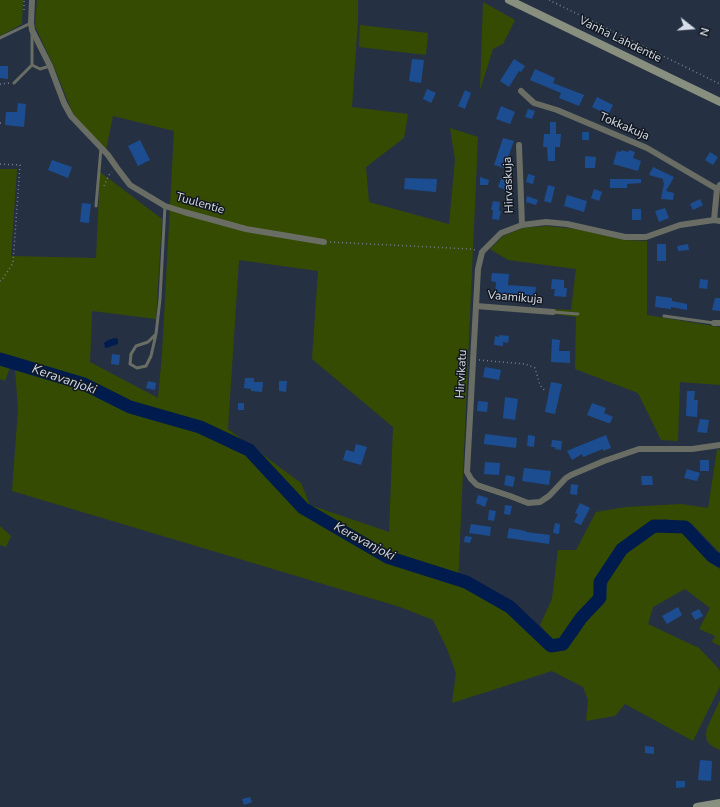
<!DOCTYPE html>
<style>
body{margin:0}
#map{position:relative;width:720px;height:807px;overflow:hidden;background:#253142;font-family:"Nunito Sans",sans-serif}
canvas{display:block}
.north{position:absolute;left:672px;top:8px;width:40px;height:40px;-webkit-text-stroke:3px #131820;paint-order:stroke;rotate:107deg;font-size:11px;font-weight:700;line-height:16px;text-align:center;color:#d6deea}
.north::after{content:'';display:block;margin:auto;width:14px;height:18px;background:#d6deea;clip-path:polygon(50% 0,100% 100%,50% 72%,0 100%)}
</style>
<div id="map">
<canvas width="720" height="807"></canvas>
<div class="north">N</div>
</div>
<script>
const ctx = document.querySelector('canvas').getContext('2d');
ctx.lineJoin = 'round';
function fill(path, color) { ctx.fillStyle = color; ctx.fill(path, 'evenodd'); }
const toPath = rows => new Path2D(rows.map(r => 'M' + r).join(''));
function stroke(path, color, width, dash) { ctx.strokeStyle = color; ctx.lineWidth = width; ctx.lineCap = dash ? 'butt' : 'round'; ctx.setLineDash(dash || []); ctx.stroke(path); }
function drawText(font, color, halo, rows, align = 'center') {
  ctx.font = font + ' "Nunito Sans",sans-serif'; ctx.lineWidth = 3; ctx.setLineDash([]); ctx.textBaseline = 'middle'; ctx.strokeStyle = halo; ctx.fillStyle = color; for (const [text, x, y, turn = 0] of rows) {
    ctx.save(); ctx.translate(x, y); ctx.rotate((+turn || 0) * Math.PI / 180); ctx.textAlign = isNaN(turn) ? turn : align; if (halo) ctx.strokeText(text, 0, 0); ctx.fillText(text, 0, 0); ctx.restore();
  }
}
const green = toPath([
 [0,0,23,0,22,24,0,36],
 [37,0,358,0,358,20,352,107,408,114,404,138,366,167,369,202,449,224,455,160,450,128,478,137,458,584,506,611,549,651,567,647,578,634,589,617,605,599,608,581,626,553,655,532,682,532,709,562,720,569,720,646,712,642,715,636,699,629,710,608,685,589,653,607,648,624,699,648,718,668,720,672,720,686,693,741,625,704,615,716,586,721,588,700,583,687,552,671,452,703,456,673,447,649,433,620,400,607,12,491,18,409,14,356,5,381,0,379,0,169,17,169,11,256,96,258,100,172,162,219,156,319,92,311,90,362,158,398,162,354,174,131,113,116,106,150,73,114,55,69,35,26],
 [239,260,318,271,312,359,393,427,389,532,310,505,301,483,228,429],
 [483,2,515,20,503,44,493,49,480,90],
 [360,25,428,33,426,55,359,47],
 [547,226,577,229,624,240,647,241,647,315,720,327,720,385,680,382,678,441,661,440,638,393,575,369,576,317,554,314,554,309,571,310,576,269,508,260,490,249,503,236,523,228],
 [720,449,720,553,692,524,666,519,649,522,616,546,595,579,593,597,577,615,561,638,553,641,540,625,552,599,558,550,576,550,596,512,626,507,681,504,708,508,717,450],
 [0,526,11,536,6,547,0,545],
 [720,700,720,750,712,746,707,741,706,734,707,728]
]);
const water = toPath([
 [115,338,118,339,118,344,106,348,105,348,104,343,108,340]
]);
const river = toPath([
 [0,359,84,384,130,407,200,427,249,450,303,508,387,557,466,582,510,607,551,646,563,644,581,618,600,598,600,582,622,549,654,526,685,527,712,556,720,561]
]);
const building = toPath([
 [412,59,424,60,421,83,409,81],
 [514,59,525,66,521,72,519,71,509,87,500,81],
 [0,66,8,66,8,79,0,78],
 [535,69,555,78,553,83,584,95,579,106,559,98,561,93,530,80],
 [427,89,436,93,431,103,423,99],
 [465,90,471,93,465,109,458,106],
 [597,97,613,105,608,115,592,107],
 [18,103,26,104,24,127,5,125,6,112,17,112],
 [501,106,515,112,510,124,496,119],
 [528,109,535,111,532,119,525,117],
 [550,122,556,122,556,134,561,134,560,147,555,147,555,161,548,161,547,147,543,147,544,134,550,134],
 [582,132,589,132,589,140,582,140],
 [503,138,514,141,504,168,494,165],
 [140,140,150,160,138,166,128,146],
 [621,150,628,152,629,150,635,152,633,158,641,161,638,171,613,164,617,151,621,152],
 [710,152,718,157,713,165,705,160],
 [585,156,596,157,595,168,585,168],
 [52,160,72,167,68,178,48,170],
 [653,167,674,177,666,191,674,193,673,200,661,199,664,183,663,182,663,179,649,175],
 [528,174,535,176,533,184,526,182],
 [502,176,513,180,509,191,498,187],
 [480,177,489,180,488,185,480,185],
 [405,178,437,179,436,192,404,189],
 [610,179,641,179,641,183,627,184,627,188,610,188],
 [548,185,555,187,551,203,544,201],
 [594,189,602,192,599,201,591,198],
 [567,195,587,201,584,212,564,206],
 [527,196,538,200,536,205,526,202],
 [700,199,703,205,693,210,690,204],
 [493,201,500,202,499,211,501,211,499,220,492,219,493,210,491,210],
 [82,203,91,204,89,223,80,222],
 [665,208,669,218,659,222,655,211],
 [632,209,641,209,641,220,632,220],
 [657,244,666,244,666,261,657,261],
 [688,244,689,250,678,251,677,246],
 [492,273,509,274,508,285,536,287,534,302,514,300,514,298,495,296,496,282,491,281],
 [552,279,564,280,564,288,567,288,566,297,554,296,555,289,551,289],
 [700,279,708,280,707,289,699,288],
 [656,296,672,298,672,301,687,304,687,310,671,307,671,309,655,307],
 [715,298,720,298,720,311,712,310],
 [499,335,509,336,508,343,503,342,503,346,494,345,495,336,499,337],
 [552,339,560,340,559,351,570,351,570,363,551,362],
 [112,354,120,355,119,365,111,364],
 [485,367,501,370,499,380,483,377],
 [245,378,254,378,254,382,263,382,262,392,251,391,251,389,244,388],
 [148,381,156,383,155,390,146,388],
 [279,381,287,381,286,392,279,391],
 [551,382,562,384,555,414,545,412],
 [687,391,695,391,694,400,698,400,697,417,686,416],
 [505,397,518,399,515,420,503,418],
 [478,401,488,402,487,412,477,411],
 [238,403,244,403,244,410,238,410],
 [592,403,606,408,604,413,613,417,610,423,608,423,587,415],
 [700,419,709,420,707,433,697,432],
 [485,434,517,438,516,448,484,444],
 [528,435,535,436,534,447,527,446],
 [606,435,611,448,603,451,603,449,583,457,582,454,572,460,567,451,574,448],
 [552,440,562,441,561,450,555,449,555,447,551,447],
 [356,444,367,447,361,465,343,460,346,450,354,452],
 [700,460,709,460,709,471,700,471],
 [485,462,500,463,499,475,484,474],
 [524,468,551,471,549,485,522,481],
 [687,469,700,473,697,481,684,478],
 [506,475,515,477,513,487,504,485],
 [641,476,652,476,653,485,642,485],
 [571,484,578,485,577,495,570,494],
 [478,495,488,498,485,507,476,503],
 [580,503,590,508,581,525,574,522,578,514,575,513],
 [505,505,512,506,510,515,504,514],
 [489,510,496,511,494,521,488,520],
 [555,523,560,524,559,534,553,533],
 [471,524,491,527,490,536,469,533],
 [509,528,526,531,526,532,550,535,549,544,507,538],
 [465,536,472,537,470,543,464,542],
 [678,607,682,615,667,624,662,616],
 [699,609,703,616,695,620,691,613],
 [645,746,654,747,654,754,645,753],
 [700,760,712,761,711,781,698,780],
 [676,781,685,781,685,787,676,788],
 [250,797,252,802,244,805,242,799]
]);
const path = toPath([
 [549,0,720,84],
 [24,10,24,0],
 [0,84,10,83],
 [0,123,2,123],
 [0,164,20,165,13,263,2,280,0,281],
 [104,186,109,175,112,172],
 [330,242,470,249,476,250],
 [479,360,525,364,535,368,540,385,545,391]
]);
const lane = toPath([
 [0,38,31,23],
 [32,65,40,69,50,66],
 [14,83,32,65,32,33],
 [96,206,101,148],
 [553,312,578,314],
 [664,316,714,323],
 [156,334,151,356,146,366,137,368,130,364,131,354,136,346,148,342,156,334,160,299,165,206]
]);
const street = toPath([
 [32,0,31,23,32,30,50,66,64,103,71,116,108,155,117,168,130,185,165,206,184,212,246,229,324,242],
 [521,91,534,103,557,110,647,148,717,189],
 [519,145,522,225],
 [714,220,717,189,720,185],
 [720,221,714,220,680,225,646,237,625,237,567,224,546,222,522,225,501,233,482,252,478,269,467,472,471,479,477,485,510,496,528,503,540,502,549,496,566,478,571,475,604,461,639,449,692,449,720,445],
 [476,306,553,312],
 [714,323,720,323]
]);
const secondary = toPath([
 [509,0,720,102],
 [697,807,720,803]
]);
const streetNames = [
 ["Vanha Lahdentie",620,40,26],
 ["Tokkakuja",624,127,23],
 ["Hirvaskuja",509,185,-92],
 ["Tuulentie",200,204,16],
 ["Vaamikuja",515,298,5],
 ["Hirvikatu",462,374,-87]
];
const waterNames = [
 ["Keravanjoki",64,380,19],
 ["Keravanjoki",364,542,28]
];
fill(green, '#364b02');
fill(water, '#001c4e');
stroke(river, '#001c4e', 13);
fill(building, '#1d4d91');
stroke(path, '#757f8e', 1.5, [1, 3]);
stroke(lane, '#696d63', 3);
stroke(street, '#696d63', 6);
stroke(secondary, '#898f7f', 8);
drawText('12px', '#d6deea', '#131820', streetNames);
drawText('italic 13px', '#cedbef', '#131820', waterNames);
</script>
